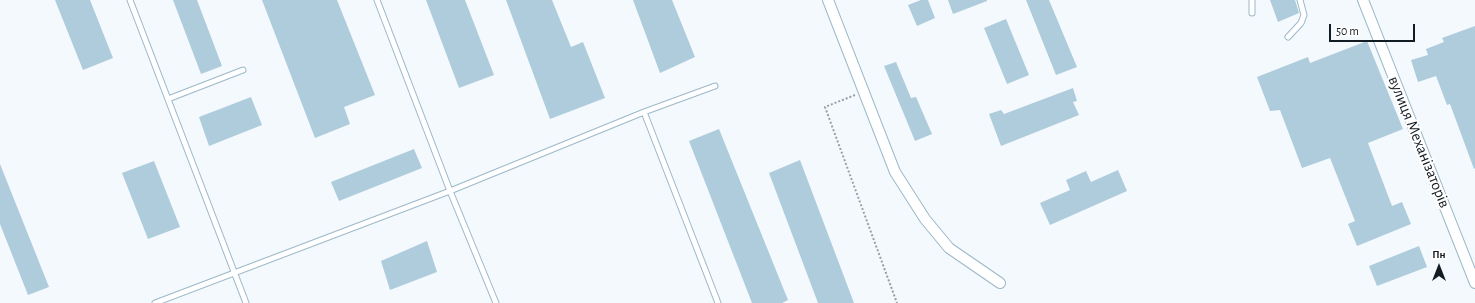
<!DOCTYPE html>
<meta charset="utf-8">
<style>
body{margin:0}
#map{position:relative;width:1475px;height:303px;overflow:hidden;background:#f3f9fc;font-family:"Alegreya Sans",sans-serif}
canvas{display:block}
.north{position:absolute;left:1419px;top:247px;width:40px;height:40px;-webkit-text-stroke:3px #fff;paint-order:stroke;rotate:0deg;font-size:11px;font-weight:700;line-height:16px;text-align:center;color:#121c23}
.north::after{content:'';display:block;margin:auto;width:14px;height:18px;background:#121c23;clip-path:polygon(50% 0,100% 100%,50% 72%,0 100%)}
.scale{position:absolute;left:1329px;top:24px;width:86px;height:18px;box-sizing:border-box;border:2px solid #121c23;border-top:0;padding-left:5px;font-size:12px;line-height:14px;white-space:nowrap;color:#121c23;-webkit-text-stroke:3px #fff;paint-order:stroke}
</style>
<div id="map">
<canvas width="1475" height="303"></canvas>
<div class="north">Пн</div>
<div class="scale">50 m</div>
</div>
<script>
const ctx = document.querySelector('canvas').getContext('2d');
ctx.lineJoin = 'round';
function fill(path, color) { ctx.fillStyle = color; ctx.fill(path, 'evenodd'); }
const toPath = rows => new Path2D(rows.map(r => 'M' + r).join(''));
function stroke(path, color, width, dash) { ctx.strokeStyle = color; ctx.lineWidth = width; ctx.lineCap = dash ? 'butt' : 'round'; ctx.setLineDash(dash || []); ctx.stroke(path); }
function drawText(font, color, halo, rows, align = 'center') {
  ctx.font = font + ' "Alegreya Sans",sans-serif'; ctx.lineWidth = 4; ctx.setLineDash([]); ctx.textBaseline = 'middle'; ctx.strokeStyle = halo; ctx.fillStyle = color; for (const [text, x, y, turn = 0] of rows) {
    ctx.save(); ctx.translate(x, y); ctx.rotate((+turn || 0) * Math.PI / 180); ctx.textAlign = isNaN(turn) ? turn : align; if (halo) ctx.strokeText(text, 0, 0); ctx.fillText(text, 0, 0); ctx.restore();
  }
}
const building = toPath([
 [55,0,90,0,113,58,83,70],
 [173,0,197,0,222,66,201,74],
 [262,0,337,0,375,95,344,107,350,124,315,138],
 [426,0,465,0,494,75,459,88],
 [506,0,552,0,571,47,583,42,605,98,550,119],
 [633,0,672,0,695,57,660,73],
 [921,0,928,0,935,18,917,26,908,5],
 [948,0,987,0,987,1,953,14],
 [1026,0,1049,0,1077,67,1056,75],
 [1270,0,1295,0,1299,13,1278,22],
 [1006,19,1029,75,1007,84,984,28],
 [1475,26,1475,168,1474,169,1450,104,1447,105,1436,76,1418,82,1411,60,1428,55,1426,49,1444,42,1442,38],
 [1367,41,1403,129,1368,143,1392,206,1402,202,1411,224,1357,246,1348,224,1355,221,1330,158,1302,168,1280,110,1270,111,1257,77,1308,57,1310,63],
 [896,62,911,98,916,97,932,134,915,141,884,66],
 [1073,88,1077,101,1073,102,1079,115,1001,146,989,114,1001,110,1004,114],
 [251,97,262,125,209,146,199,117],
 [719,129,788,300,782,303,752,303,689,141],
 [414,149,422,168,339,201,331,182],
 [800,160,854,303,818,303,769,173],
 [154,161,180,227,148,239,122,173],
 [0,164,49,287,28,295,0,224],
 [1118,170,1127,191,1050,225,1040,203,1070,190,1066,180,1086,171,1091,182],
 [427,241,437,272,390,290,381,261],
 [1419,246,1427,267,1377,286,1369,266]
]);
const path = toPath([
 [855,95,825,107,897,303]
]);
const service = toPath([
 [130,0,246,303],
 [377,0,450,191,496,303],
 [1252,0,1252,13],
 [1288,37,1301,23,1304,15,1300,0],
 [168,99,243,70],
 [644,112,718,303],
 [155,303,450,191,644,112,715,86]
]);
const minor = toPath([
 [828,0,895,172,925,219,949,248,1000,283],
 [1363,0,1475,283]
]);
const streetNames = [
 ["вулиця Механізаторів",1419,142,68]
];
fill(building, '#afccdd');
stroke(service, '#9cb8c9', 7);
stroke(minor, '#9cb8c9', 12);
stroke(path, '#99a0a5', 2, [2, 2]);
stroke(service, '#fff', 5);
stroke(minor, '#fff', 10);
drawText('16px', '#121c23', '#fff', streetNames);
</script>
